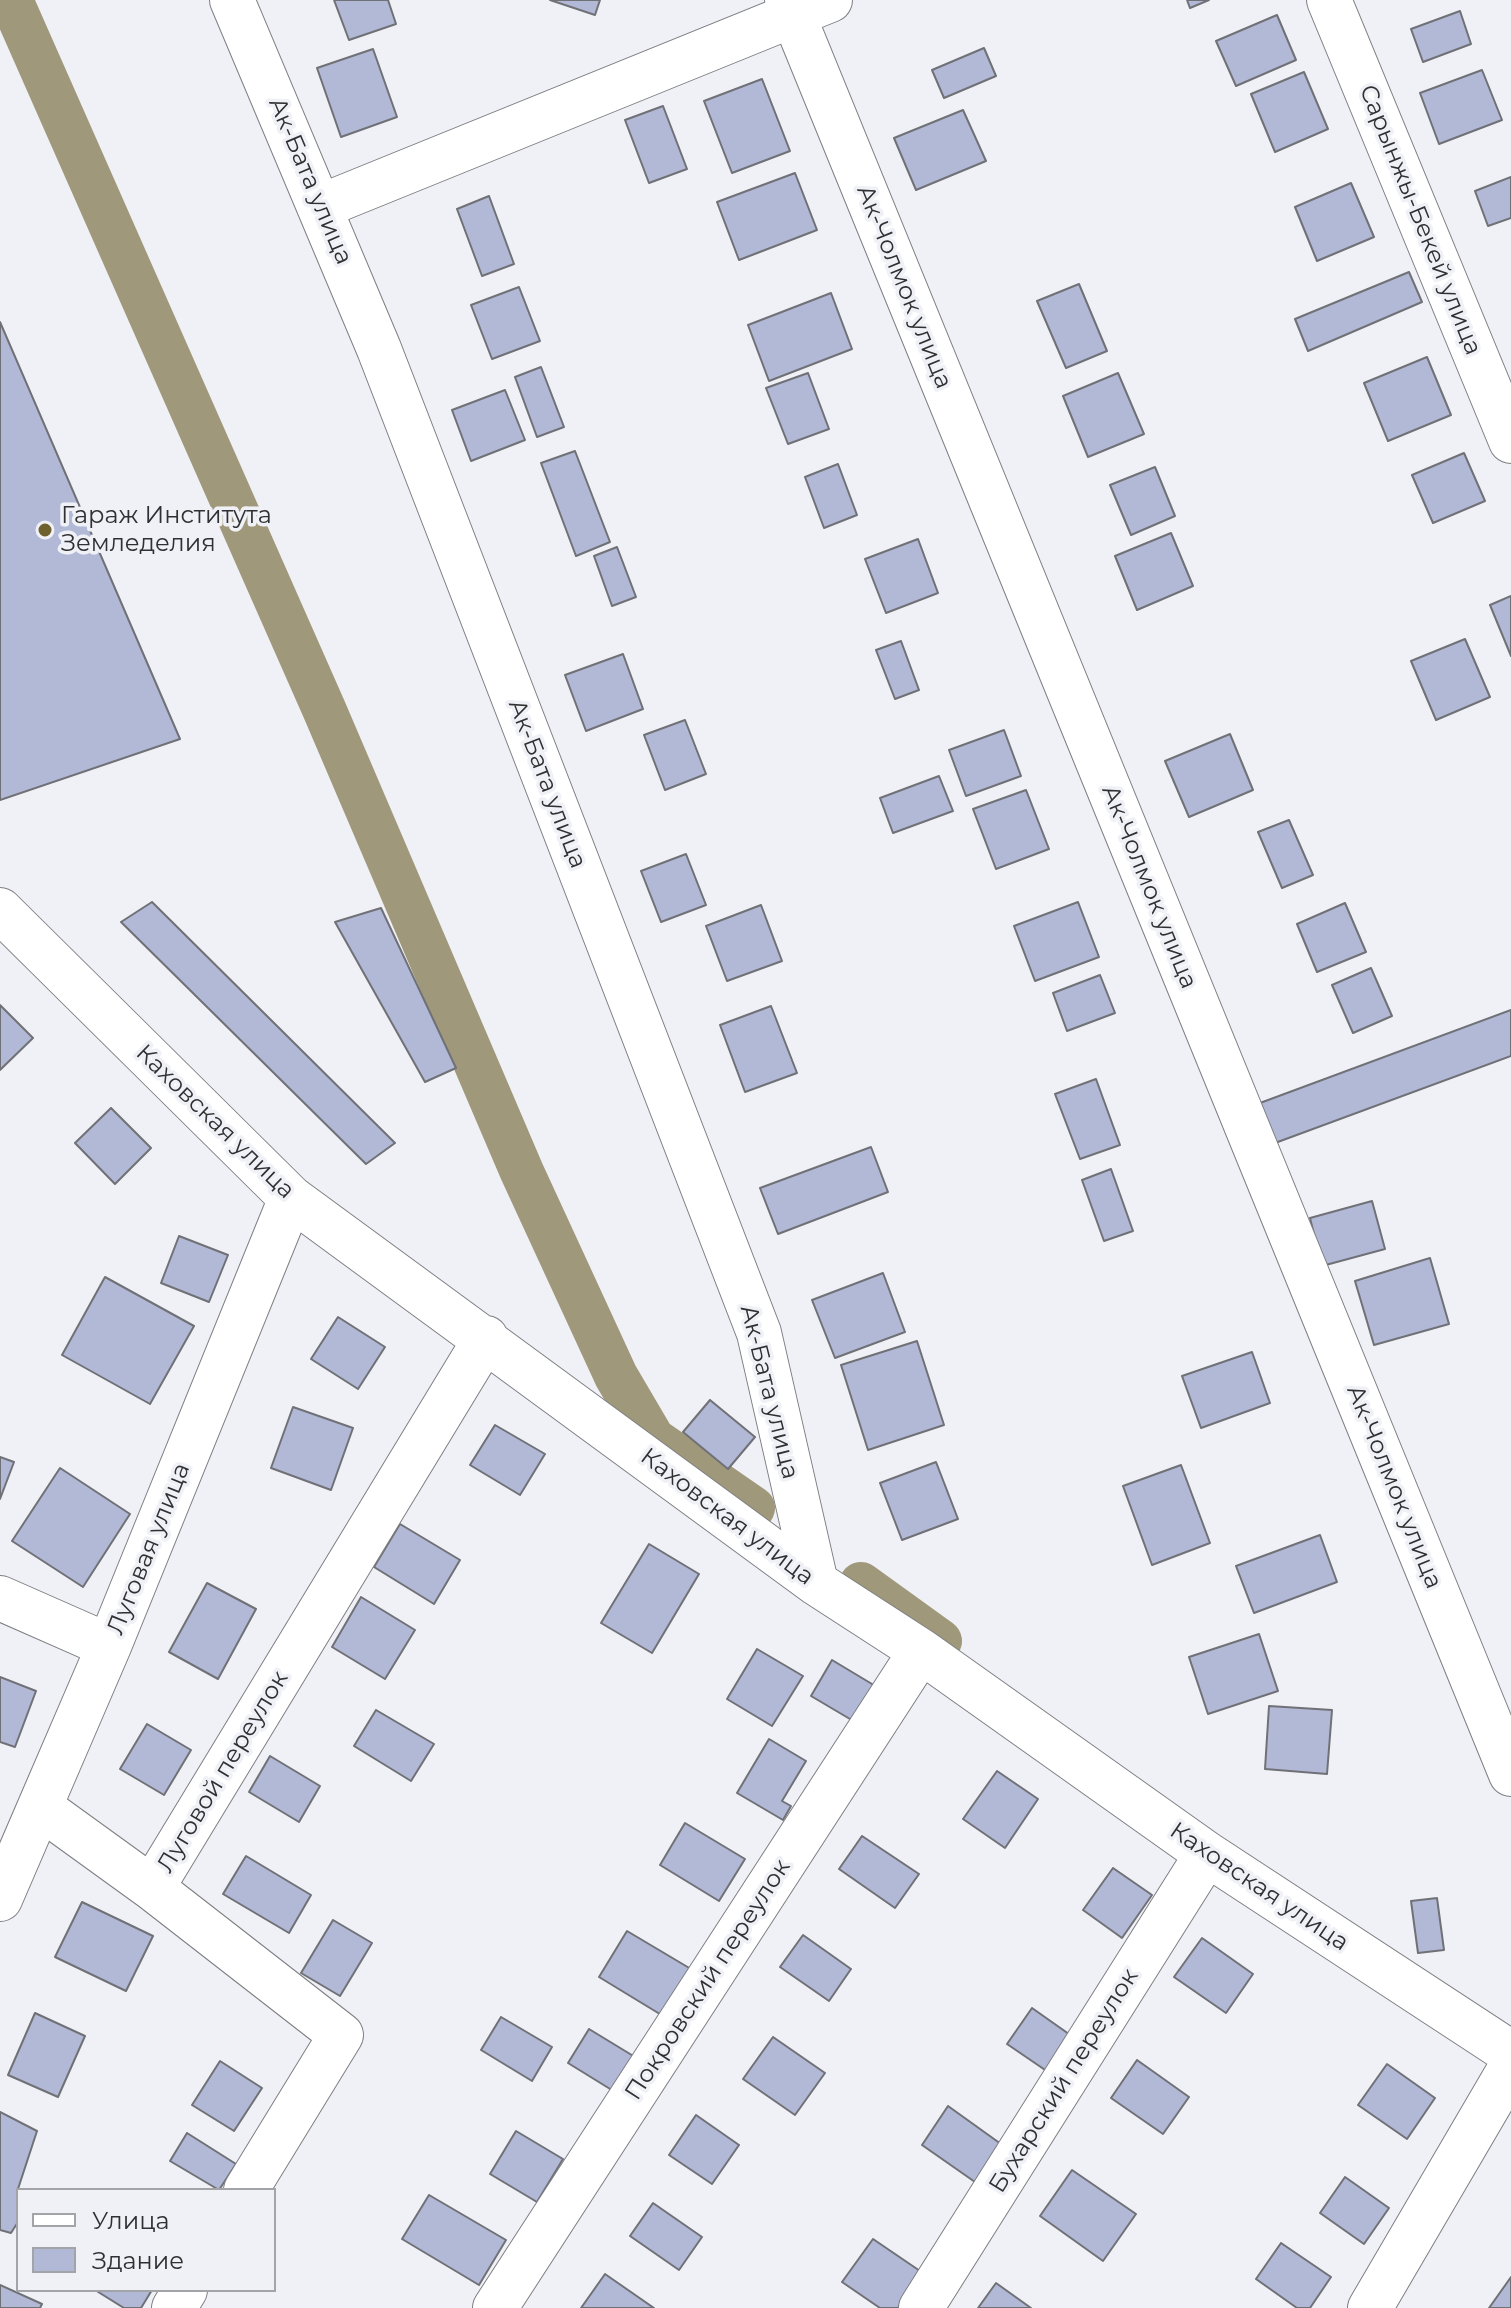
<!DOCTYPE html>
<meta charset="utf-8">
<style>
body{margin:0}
#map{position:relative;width:1511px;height:2308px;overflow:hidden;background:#f0f1f6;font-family:Montserrat,sans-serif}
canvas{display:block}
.legend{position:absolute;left:16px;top:2188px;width:260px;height:104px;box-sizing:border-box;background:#f0f1f6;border:2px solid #a3a4a8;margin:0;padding:10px 14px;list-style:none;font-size:24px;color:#303032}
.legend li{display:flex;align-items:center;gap:16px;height:40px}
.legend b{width:40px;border:2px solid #a3a4a8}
</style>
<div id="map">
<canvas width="1511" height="2308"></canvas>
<ul class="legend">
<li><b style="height:10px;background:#fff"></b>Улица</li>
<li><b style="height:22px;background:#b2b9d6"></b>Здание</li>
</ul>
</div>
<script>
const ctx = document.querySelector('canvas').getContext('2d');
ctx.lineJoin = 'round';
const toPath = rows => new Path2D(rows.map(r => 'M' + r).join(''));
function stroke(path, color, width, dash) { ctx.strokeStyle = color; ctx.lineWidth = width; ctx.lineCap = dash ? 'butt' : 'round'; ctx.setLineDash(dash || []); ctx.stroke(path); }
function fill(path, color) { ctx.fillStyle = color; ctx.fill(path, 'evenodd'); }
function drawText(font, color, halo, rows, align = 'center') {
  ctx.font = font + ' Montserrat,sans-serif'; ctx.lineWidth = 7; ctx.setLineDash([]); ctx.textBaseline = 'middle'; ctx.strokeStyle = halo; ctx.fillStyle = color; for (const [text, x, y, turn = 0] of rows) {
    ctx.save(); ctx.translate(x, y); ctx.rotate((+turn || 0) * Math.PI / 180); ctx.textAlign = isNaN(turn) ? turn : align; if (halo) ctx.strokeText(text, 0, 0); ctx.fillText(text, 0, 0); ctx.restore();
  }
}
const canal = toPath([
 [11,0,324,709,522,1172,616,1376,653,1439,753,1508],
 [861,1584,940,1641]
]);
const building = toPath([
 [334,0,388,0,396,24,349,40,334,0],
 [550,0,600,0,595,15,550,0],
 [1187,0,1209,0,1190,8,1187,0],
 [1460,11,1471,44,1423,62,1411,29,1460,11],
 [1277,15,1296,60,1236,86,1216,41,1277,15],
 [984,48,996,76,944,98,932,70,984,48],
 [373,49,397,117,341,137,317,68,373,49],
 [1482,70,1502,120,1439,144,1420,93,1482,70],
 [1304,72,1328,129,1275,152,1251,94,1304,72],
 [762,79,790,151,732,173,704,101,762,79],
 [663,106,687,169,649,183,625,120,663,106],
 [963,110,986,161,916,190,894,138,963,110],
 [795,173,817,230,739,260,717,202,795,173],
 [1511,177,1511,218,1488,226,1475,191,1511,177],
 [1351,183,1374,237,1317,261,1295,207,1351,183],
 [489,196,514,264,482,276,457,209,489,196],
 [1409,272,1422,302,1308,351,1295,319,1409,272],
 [1079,284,1107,351,1066,368,1037,301,1079,284],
 [519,287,540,341,492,359,471,305,519,287],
 [831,293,852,349,769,381,748,325,831,293],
 [0,322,180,739,0,800,0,322],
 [1427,357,1451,415,1388,441,1364,383,1427,357],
 [541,367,564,427,537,437,515,377,541,367],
 [808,373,829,429,788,444,766,388,808,373],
 [1118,373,1144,434,1088,457,1063,396,1118,373],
 [505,390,525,440,471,461,452,410,505,390],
 [575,451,610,542,576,556,541,463,575,451],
 [1464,453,1485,501,1433,523,1412,475,1464,453],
 [838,464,857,515,824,528,805,477,838,464],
 [1155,467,1175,516,1131,535,1110,485,1155,467],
 [1171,533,1193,586,1137,610,1115,556,1171,533],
 [918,539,938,593,886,613,865,559,918,539],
 [617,547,636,597,612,606,594,556,617,547],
 [1511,596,1511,656,1490,605,1511,596],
 [1465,639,1490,697,1436,720,1411,661,1465,639],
 [901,641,919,690,895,699,876,650,901,641],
 [623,654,643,709,586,731,565,675,623,654],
 [685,720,706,774,665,790,644,735,685,720],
 [1004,730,1021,776,966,796,949,750,1004,730],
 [1230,734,1253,790,1189,817,1165,761,1230,734],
 [939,776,953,811,893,833,880,798,939,776],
 [1026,790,1049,849,996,869,973,809,1026,790],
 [1289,820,1313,875,1282,888,1258,832,1289,820],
 [686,854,706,905,661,922,641,871,686,854],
 [152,902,395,1143,366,1164,121,922,152,902],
 [1078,902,1099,957,1035,981,1014,926,1078,902],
 [1345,903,1366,952,1317,972,1297,924,1345,903],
 [761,905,782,961,727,981,706,926,761,905],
 [381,908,456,1068,425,1082,335,922,381,908],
 [1371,968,1392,1016,1353,1033,1332,985,1371,968],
 [1100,975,1115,1013,1067,1031,1053,993,1100,975],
 [0,1005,33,1038,0,1070,0,1005],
 [771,1006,797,1073,745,1092,720,1025,771,1006],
 [1511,1010,1511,1056,1275,1143,1260,1103,1511,1010],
 [1096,1079,1120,1145,1080,1159,1055,1094,1096,1079],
 [111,1108,151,1148,115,1184,75,1143,111,1108],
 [871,1147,888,1192,778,1234,760,1188,871,1147],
 [1111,1169,1133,1231,1104,1241,1082,1180,1111,1169],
 [1372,1201,1385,1249,1322,1266,1310,1218,1372,1201],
 [179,1236,228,1255,209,1302,161,1283,179,1236],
 [1430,1258,1449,1324,1374,1345,1355,1281,1430,1258],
 [883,1273,905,1332,835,1358,812,1300,883,1273],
 [105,1277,194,1326,150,1404,62,1355,105,1277],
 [338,1317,385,1347,358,1389,311,1359,338,1317],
 [917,1341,944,1425,868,1450,841,1365,917,1341],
 [1252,1352,1270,1403,1201,1428,1182,1376,1252,1352],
 [710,1400,755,1437,728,1469,683,1432,710,1400],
 [293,1407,353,1428,331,1490,271,1468,293,1407],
 [495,1425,545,1454,520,1495,470,1465,495,1425],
 [0,1457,14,1462,0,1499,0,1457],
 [936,1462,958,1519,902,1540,880,1483,936,1462],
 [1181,1465,1210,1543,1152,1565,1123,1486,1181,1465],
 [60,1468,130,1514,83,1587,12,1541,60,1468],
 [400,1524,460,1560,434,1604,374,1567,400,1524],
 [1320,1535,1337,1582,1254,1613,1236,1566,1320,1535],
 [649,1544,699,1574,652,1653,601,1623,649,1544],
 [207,1583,256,1609,218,1679,169,1652,207,1583],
 [361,1597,415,1630,385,1679,332,1647,361,1597],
 [1259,1634,1278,1691,1208,1714,1189,1657,1259,1634],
 [757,1649,803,1676,772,1726,727,1699,757,1649],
 [832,1660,877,1687,855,1722,811,1696,832,1660],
 [0,1677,36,1691,15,1747,0,1742,0,1677],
 [1269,1706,1332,1710,1327,1774,1265,1769,1269,1706],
 [376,1710,434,1744,411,1781,354,1746,376,1710],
 [147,1724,191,1750,164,1795,120,1769,147,1724],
 [769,1739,806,1761,782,1801,791,1806,783,1820,737,1793,769,1739],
 [270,1756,320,1786,299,1822,249,1792,270,1756],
 [997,1771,1038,1799,1005,1848,963,1819,997,1771],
 [685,1823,745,1859,719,1901,660,1865,685,1823],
 [862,1836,919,1874,895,1908,839,1869,862,1836],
 [246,1856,311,1895,289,1933,223,1894,246,1856],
 [1113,1868,1152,1895,1122,1938,1083,1910,1113,1868],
 [1437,1898,1444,1950,1418,1953,1411,1901,1437,1898],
 [82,1902,153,1936,126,1991,55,1957,82,1902],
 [333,1920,372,1943,340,1996,301,1973,333,1920],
 [627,1931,696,1972,668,2019,599,1977,627,1931],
 [803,1935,851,1969,829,2001,780,1967,803,1935],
 [1202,1938,1253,1974,1226,2013,1174,1977,1202,1938],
 [1032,2008,1076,2039,1051,2074,1007,2044,1032,2008],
 [35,2013,85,2036,58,2097,8,2075,35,2013],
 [501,2017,552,2047,532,2081,481,2050,501,2017],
 [589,2029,635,2057,615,2092,568,2063,589,2029],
 [773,2037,825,2073,795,2115,743,2079,773,2037],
 [1137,2060,1189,2097,1163,2134,1111,2098,1137,2060],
 [220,2061,262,2088,234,2131,192,2105,220,2061],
 [1387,2064,1435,2098,1407,2139,1358,2105,1387,2064],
 [948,2106,1001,2144,975,2182,922,2145,948,2106],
 [0,2112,37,2131,17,2192,18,2222,11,2233,0,2230,0,2112],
 [696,2115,739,2145,712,2184,669,2155,696,2115],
 [516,2131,563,2159,537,2202,490,2174,516,2131],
 [187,2133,236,2164,219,2190,170,2161,187,2133],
 [1072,2170,1136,2214,1103,2261,1040,2216,1072,2170],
 [1345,2177,1389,2208,1364,2244,1320,2213,1345,2177],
 [429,2195,506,2240,479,2285,402,2239,429,2195],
 [653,2203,702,2237,679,2270,630,2236,653,2203],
 [873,2239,923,2273,898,2308,880,2308,842,2282,873,2239],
 [1281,2243,1331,2277,1310,2308,1297,2308,1256,2279,1281,2243],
 [605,2274,654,2308,581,2308,605,2274],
 [1511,2277,1511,2308,1489,2308,1511,2277],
 [996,2283,1031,2308,978,2308,996,2283],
 [0,2285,42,2304,40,2308,0,2308,0,2285],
 [95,2290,152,2290,141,2308,124,2308,95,2290]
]);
const minor = toPath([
 [232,0,379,349,759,1333,816,1583],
 [787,0,1511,1774],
 [1329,0,1511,441],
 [322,206,830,0],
 [0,910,291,1198,816,1583,921,1651,1207,1854,1511,2053],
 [0,1598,109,1646],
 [40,1807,152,1888],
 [0,1899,109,1646,291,1198],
 [246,2190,341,2035,152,1888,486,1338],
 [174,2308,185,2290],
 [495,2308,921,1651],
 [921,2308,1207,1854],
 [1370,2308,1511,2067]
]);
const markers = [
 [45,530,8,"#6e612e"]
];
const streetNames = [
 ["Ак-Бата улица",310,181,67],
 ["Сарынжы-Бекей улица",1420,220,68],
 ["Ак-Чолмок улица",904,287,68],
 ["Ак-Бата улица",547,784,69],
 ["Ак-Чолмок улица",1149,887,68],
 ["Каховская улица",215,1122,44],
 ["Ак-Бата улица",769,1392,76],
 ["Ак-Чолмок улица",1394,1487,68],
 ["Каховская улица",727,1517,37],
 ["Луговая улица",149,1549,-68],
 ["Луговой переулок",223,1772,-59],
 ["Каховская улица",1259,1887,34],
 ["Покровский переулок",708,1980,-57],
 ["Бухарский переулок",1064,2081,-58]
];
const poiNames = [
 ["Гараж Института",61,516],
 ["Земледелия",61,544]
];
stroke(canal, '#a0987b', 44);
fill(building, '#b2b9d6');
stroke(building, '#707176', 2);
stroke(minor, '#7e7f83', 46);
stroke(minor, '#fff', 44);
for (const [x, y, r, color] of markers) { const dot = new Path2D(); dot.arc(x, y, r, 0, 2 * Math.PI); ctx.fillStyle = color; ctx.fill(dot); stroke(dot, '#f0f1f6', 3); }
drawText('24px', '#303032', '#f0f1f6', streetNames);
drawText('24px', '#303032', '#f0f1f6', poiNames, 'left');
</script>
